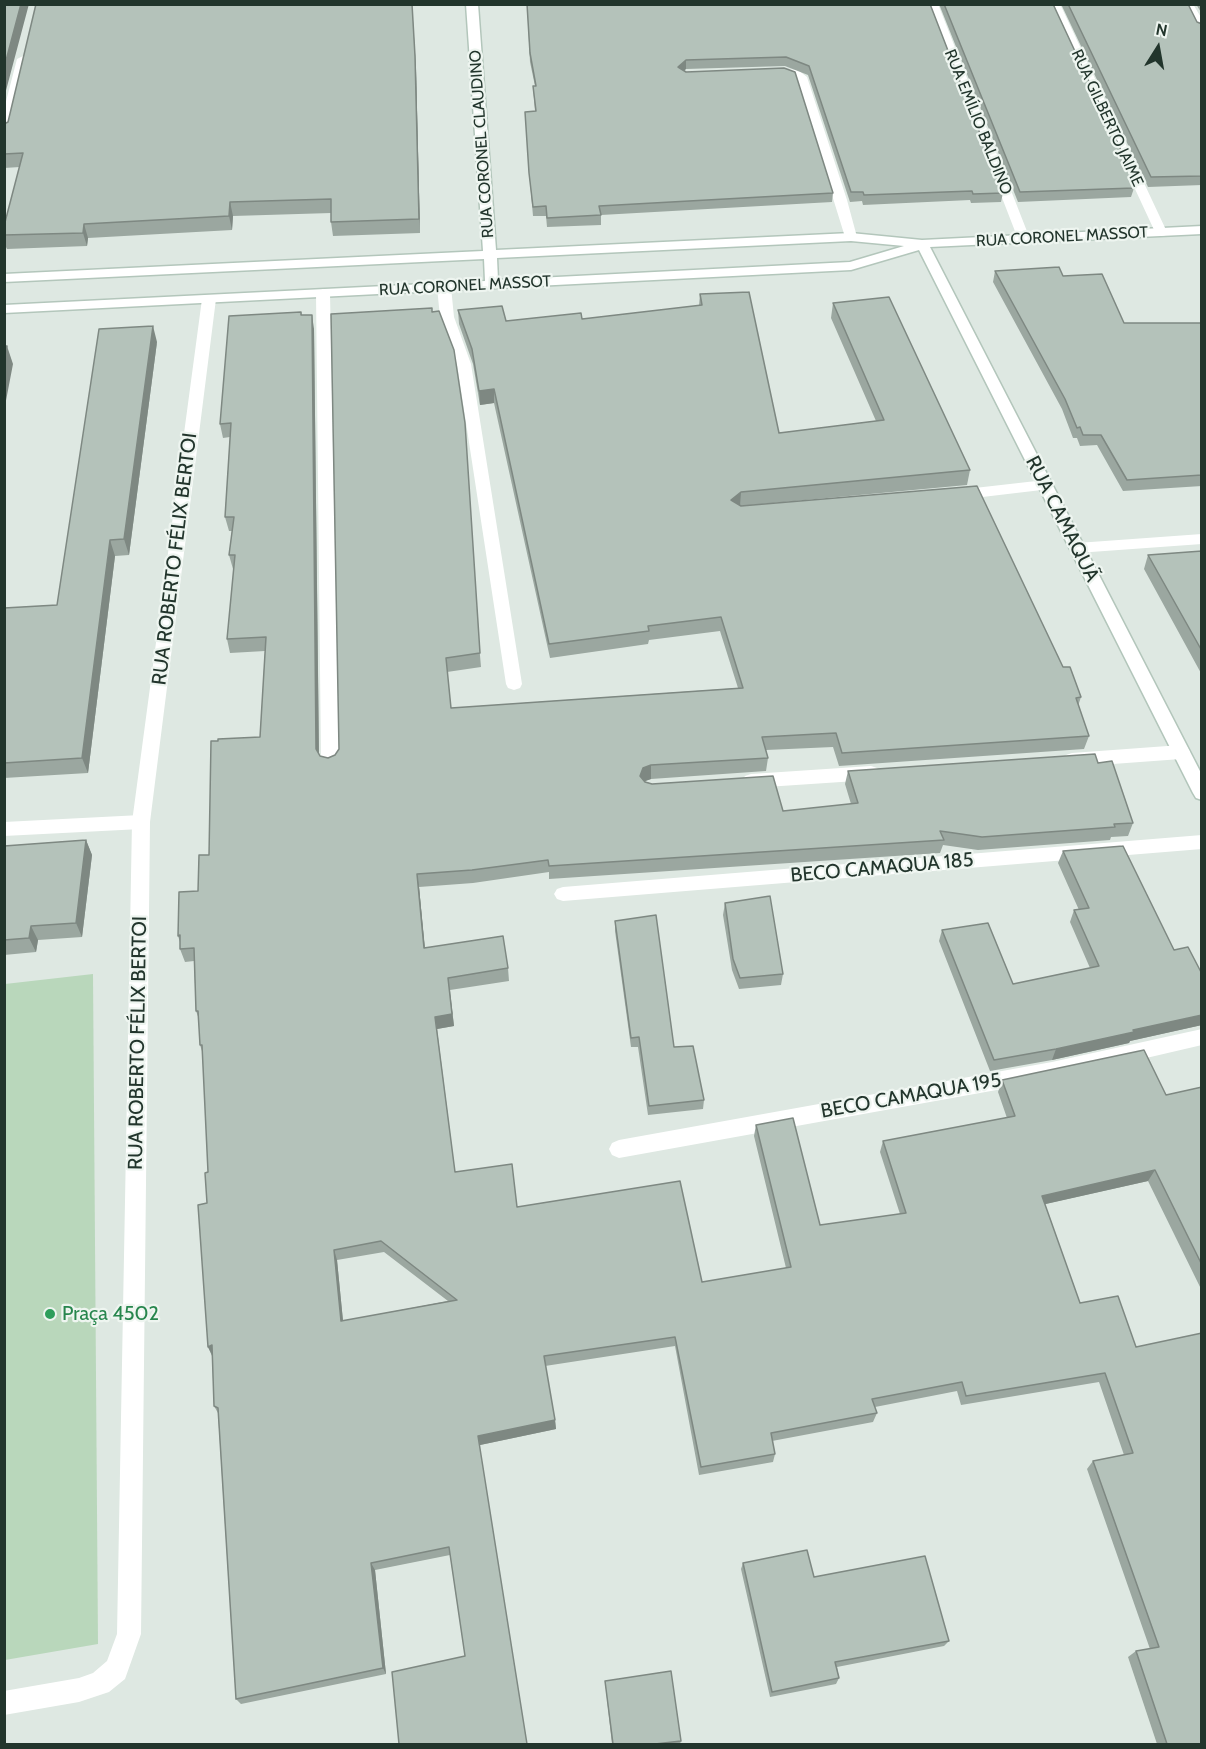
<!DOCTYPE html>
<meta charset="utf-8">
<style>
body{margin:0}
#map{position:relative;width:1206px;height:1749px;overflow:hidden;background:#dee8e2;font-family:Cabin,sans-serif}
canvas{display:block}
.frame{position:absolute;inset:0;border:6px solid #22352c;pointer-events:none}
.north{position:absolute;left:1128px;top:18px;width:60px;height:60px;-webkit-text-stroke:4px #eef5f0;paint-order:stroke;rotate:11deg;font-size:16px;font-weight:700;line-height:24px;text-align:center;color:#22352c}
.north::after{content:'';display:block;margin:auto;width:21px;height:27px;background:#22352c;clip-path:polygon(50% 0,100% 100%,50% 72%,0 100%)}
</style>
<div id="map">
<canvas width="1206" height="1749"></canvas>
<div class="frame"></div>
<div class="north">N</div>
</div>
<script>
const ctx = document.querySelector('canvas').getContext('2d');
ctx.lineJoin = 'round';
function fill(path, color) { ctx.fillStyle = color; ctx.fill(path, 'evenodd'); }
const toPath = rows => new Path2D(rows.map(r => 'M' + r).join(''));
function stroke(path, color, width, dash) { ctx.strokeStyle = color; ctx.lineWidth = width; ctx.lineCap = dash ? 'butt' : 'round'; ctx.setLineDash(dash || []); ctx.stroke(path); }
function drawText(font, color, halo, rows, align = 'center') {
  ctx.font = font + ' Cabin,sans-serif'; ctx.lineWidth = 4.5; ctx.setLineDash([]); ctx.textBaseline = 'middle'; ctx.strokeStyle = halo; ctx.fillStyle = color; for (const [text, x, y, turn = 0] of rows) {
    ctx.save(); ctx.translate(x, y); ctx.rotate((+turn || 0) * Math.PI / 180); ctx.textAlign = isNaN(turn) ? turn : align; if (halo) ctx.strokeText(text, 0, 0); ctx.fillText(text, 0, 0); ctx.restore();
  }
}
const green = toPath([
 [93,974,98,1644,5,1660,5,984]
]);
const lane = toPath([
 [927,4,938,4,1030,239,1029,242,1024,243,1018,239,927,4],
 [1049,4,1060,4,1167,232,1166,235,1161,236,1155,232,1049,4],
 [1182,4,1193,4,1202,19,1202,33,1196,30,1182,4],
 [23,56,29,59,10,135,4,139,4,109,17,59,23,56],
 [772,68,798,70,807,77,847,200,857,237,856,240,846,240,845,237,796,79,791,75,768,73,768,69,772,68],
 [444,283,451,287,454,317,471,364,522,684,520,688,514,690,508,688,506,684,457,364,440,317,437,287,444,283],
 [323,289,330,293,339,762,336,767,330,769,324,767,321,762,316,293,323,289],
 [1181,745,1187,747,1190,752,1187,757,1181,759,1072,767,1066,765,1063,760,1066,755,1072,753,1181,745],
 [871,766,877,768,880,773,877,778,871,780,751,788,745,786,742,781,745,776,751,774,871,766],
 [141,815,147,817,150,822,147,827,141,829,4,836,4,822,141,815],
 [1202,835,1202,849,563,901,557,899,554,894,557,889,563,887,1202,835],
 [1202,1029,1202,1045,1052,1080,619,1158,612,1155,609,1149,612,1143,619,1140,1052,1062,1202,1029]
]);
const street = toPath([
 [209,295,216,299,150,822,141,1634,125,1679,109,1692,79,1702,4,1715,4,1691,79,1678,93,1673,107,1661,117,1634,132,822,202,299,209,295],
 [1045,480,1052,485,1050,489,957,500,950,495,957,490,1045,480],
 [1202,534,1202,544,1077,553,1072,552,1069,548,1072,544,1077,543,1202,534]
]);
const secondary = toPath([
 [466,4,478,4,496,250,851,233,922,240,1202,226,1202,234,930,247,1202,775,1202,800,1196,798,1193,793,919,250,851,270,4,313,4,305,485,281,484,259,4,282,4,274,483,251,466,4],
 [851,241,904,246,850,262,498,280,497,258,851,241]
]);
const wall = toPath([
 [527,4,930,4,1003,193,1001,202,971,203,970,200,863,205,862,201,850,202,808,75,785,66,686,69,684,70,833,193,832,202,601,215,601,225,547,227,546,216,533,216,530,182,525,112,535,111,533,86,535,86,530,62],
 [939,4,1053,4,1134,178,1132,184,1134,188,1131,197,1018,202],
 [1061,4,1187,4,1197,22,1202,24,1202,185,1148,187],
 [1196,4,1202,4,1202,14],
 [416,69,420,233,333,236,331,222,331,213,233,216,232,230,88,238,87,246,7,249,4,243,4,226,20,167,4,168,4,124],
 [995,271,1063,276,1124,323,1202,323,1202,486,1123,491,1097,445,1080,446,1077,438,1073,438,1062,409,993,282],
 [700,294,779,433,876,421,831,318,833,303,970,470,967,485,741,506,1063,667,1081,697,1078,706,1089,736,1084,749,839,766,833,747,766,750,768,758,766,771,651,779,644,781,652,784,783,811,851,804,845,784,848,771,1098,763,1133,823,1128,836,1111,837,1110,840,978,850,943,845,940,853,549,879,549,872,473,883,419,887,425,948,508,968,509,981,450,990,454,1026,437,1029,455,1172,517,1207,702,1282,786,1268,754,1136,756,1125,820,1225,900,1214,880,1152,883,1141,1007,1118,998,1092,1002,1080,1166,1095,1202,1087,1202,1291,1148,1181,1045,1204,1080,1303,1118,1296,1202,1744,1157,1744,1128,1657,1136,1651,1150,1649,1087,1469,1093,1461,1124,1455,1099,1382,961,1405,957,1391,875,1407,877,1413,873,1422,772,1441,775,1454,773,1462,699,1475,675,1346,545,1366,555,1420,556,1429,480,1445,465,1656,450,1555,375,1570,386,1674,241,1704,236,1699,218,1413,214,1406,212,1356,208,1347,207,1203,208,1172,203,1054,200,1045,199,1019,196,1011,194,961,185,962,180,949,180,942,178,936,198,891,209,855,218,741,260,737,265,651,230,653,227,639,234,569,233,569,229,555,232,531,229,531,225,517,230,437,223,438,220,424,301,312,302,315,314,329,319,753,320,756,328,758,335,755,339,749,432,312,454,350,481,667,447,672,451,708,738,688,720,631,649,640,648,644,550,658,494,403,480,405,473,364,459,324,458,310,506,321,582,319,699,306],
 [384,1252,448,1301,343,1321,337,1260],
 [157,342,129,555,115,556,88,773,4,778,4,608,57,605],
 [1202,551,1202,675,1144,569,1148,555],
 [86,840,92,855,82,937,38,940,36,952,4,955,4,846],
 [1063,851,1174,950,1202,974,1202,1025,1130,1041,1129,1043,1052,1060,990,1071,939,941,942,930,1013,984,1090,968,1070,922,1074,910,1079,910,1058,863],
 [725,903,783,974,781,985,739,989,732,970,723,915],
 [615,921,674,1047,704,1100,703,1109,648,1115,638,1047,631,1047,615,931],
 [743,1563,814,1577,949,1641,944,1646,837,1667,839,1678,836,1684,770,1697,741,1569],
 [605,1681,681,1741,680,1744,612,1744]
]);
const shadedWall = toPath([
 [21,4,29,4,4,98,4,68],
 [412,4,416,69,420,233,419,219],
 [686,60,686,69,678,76,678,67],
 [230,202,233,216,232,230,229,216],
 [84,224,88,238,87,246,83,233],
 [312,315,314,329,319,762,316,749],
 [153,326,157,342,129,555,124,539],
 [7,346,13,364,4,411,4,358],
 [494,389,494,403,480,405,479,391],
 [741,492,740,506,731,500],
 [110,540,115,556,88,773,82,758],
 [651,765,651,779,643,782,640,776,643,768],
 [86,840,92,855,82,937,76,923],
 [417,874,419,887,426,961,424,948],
 [31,926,38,940,36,952,29,938],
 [448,978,454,1026,437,1029,435,1017],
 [1202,1015,1202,1025,1130,1041,1129,1043,1052,1060,1056,1049,1133,1030],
 [1155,1170,1148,1181,1037,1206,1042,1196],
 [334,1250,337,1260,344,1331,341,1321],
 [212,1345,213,1357,208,1347],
 [555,1420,556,1429,480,1445,478,1436],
 [371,1563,375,1570,386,1674,383,1668]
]);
const building = toPath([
 [4,4,21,4,4,68,4,4],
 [36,4,412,4,415,56,419,219,331,222,331,199,230,202,229,216,84,224,83,233,4,235,4,226,23,153,4,154,4,124,8,122,36,4],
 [527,4,930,4,1003,193,973,194,972,191,864,195,863,192,851,192,809,66,786,57,686,60,678,67,686,72,784,68,795,72,833,193,599,206,601,215,547,218,546,206,533,207,529,173,525,112,536,111,533,86,536,86,530,53,527,4],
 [944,4,1053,4,1134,178,1129,178,1134,188,1020,192,944,4],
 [1068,4,1188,4,1197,22,1202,24,1202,176,1151,177,1068,4],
 [1059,267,1063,276,1102,274,1124,323,1202,323,1202,475,1127,480,1101,435,1083,435,1080,427,1077,428,1065,399,995,271,1059,267],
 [749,292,779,433,884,420,833,303,889,297,970,470,741,492,731,500,741,506,977,486,1063,667,1070,667,1081,697,1076,698,1089,736,842,753,836,733,762,737,768,758,651,765,643,768,640,776,645,782,652,784,773,776,783,811,858,803,848,771,1095,754,1098,763,1112,761,1133,823,1114,824,1115,827,982,837,940,831,944,840,549,866,548,860,472,870,417,874,424,948,503,936,508,968,448,978,452,1014,435,1017,455,1172,512,1164,517,1207,680,1181,702,1282,791,1267,756,1125,793,1118,820,1225,906,1213,883,1141,1015,1116,1002,1080,1144,1050,1166,1095,1202,1087,1202,1265,1155,1170,1042,1196,1080,1303,1118,1296,1136,1347,1202,1333,1202,1744,1167,1744,1136,1651,1159,1647,1093,1461,1133,1453,1105,1373,966,1396,962,1382,872,1399,877,1413,771,1433,775,1454,701,1467,675,1337,544,1356,555,1420,478,1436,527,1744,399,1744,392,1672,465,1656,449,1547,371,1563,383,1668,236,1699,218,1408,214,1406,212,1345,208,1347,198,1205,207,1203,205,1173,208,1172,202,1045,200,1045,198,1011,196,1011,194,948,180,949,180,935,178,936,179,892,198,891,199,855,209,855,211,741,218,741,218,739,260,737,266,637,227,639,235,555,229,555,234,517,225,517,231,423,220,424,229,316,301,312,301,315,312,315,316,749,320,756,328,758,335,755,339,749,331,314,432,308,432,312,439,311,454,350,465,423,480,653,446,658,451,708,743,688,721,617,648,626,649,631,549,644,494,389,479,391,472,349,458,310,502,306,506,321,581,313,582,319,702,305,700,294,749,292],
 [381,1241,457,1300,341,1321,334,1250,381,1241],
 [153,326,124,539,110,540,82,758,4,763,4,608,57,605,99,329,153,326],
 [4,346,7,346,4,358,4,346],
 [1202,551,1202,651,1148,555,1202,551],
 [86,840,76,923,31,926,29,938,4,940,4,846,86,840],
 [1123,846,1174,950,1188,947,1202,974,1202,1015,1133,1030,1134,1032,1056,1049,994,1060,942,930,988,923,1013,984,1099,966,1074,910,1089,908,1063,851,1123,846],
 [770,896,783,974,740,978,733,959,725,903,770,896],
 [656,915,674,1047,693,1046,704,1100,649,1106,639,1037,631,1038,615,921,656,915],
 [807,1550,814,1577,925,1556,949,1641,835,1662,839,1678,772,1692,743,1563,807,1550],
 [671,1671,681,1741,655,1744,613,1744,605,1681,671,1671]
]);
const markers = [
 [50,1314,6,"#2e9e5b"]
];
const farStreetnames = [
 ["RUA GILBERTO JAIME",1107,118,65],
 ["RUA EMÍLIO BALDINO",978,122,68],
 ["RUA CORONEL CLAUDINO",482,144,-94],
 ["RUA CORONEL MASSOT",1062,237,-3],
 ["RUA CORONEL MASSOT",465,286,-3]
];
const streetNames = [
 ["RUA CAMAQUÃ",1062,519,63],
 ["RUA ROBERTO FÉLIX BERTOI",175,559,-83],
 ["BECO CAMAQUA 185",882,868,-5],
 ["RUA ROBERTO FÉLIX BERTOI",138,1043,-89],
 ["BECO CAMAQUA 195",911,1096,-10]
];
const leisureNames = [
 ["Praça 4502",62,1314]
];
fill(green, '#b9d7bb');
stroke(secondary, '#b3c6bb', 3);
fill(lane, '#fff');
fill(street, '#fff');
fill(secondary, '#fff');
fill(wall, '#9ba7a0');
fill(shadedWall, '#7e8882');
fill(building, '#b4c2ba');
stroke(building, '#7e8882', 1.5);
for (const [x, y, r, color] of markers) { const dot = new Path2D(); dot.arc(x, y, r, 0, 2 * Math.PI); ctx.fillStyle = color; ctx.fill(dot); stroke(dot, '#eef5f0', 2); }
drawText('16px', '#22352c', '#eef5f0', farStreetnames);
drawText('20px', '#22352c', '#eef5f0', streetNames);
drawText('20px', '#27864d', '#eef5f0', leisureNames, 'left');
</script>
